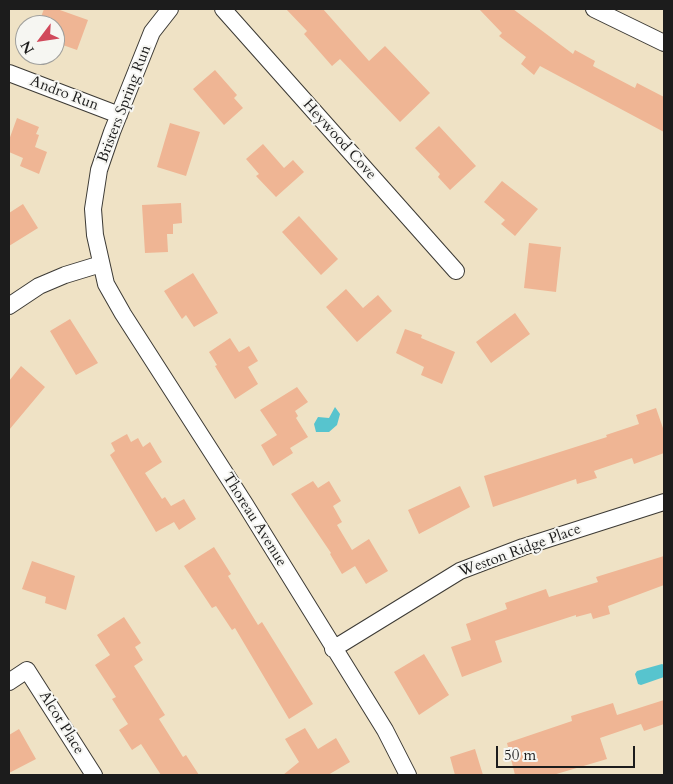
<!DOCTYPE html>
<style>
body{margin:0}
#map{position:relative;width:673px;height:784px;overflow:hidden;background:#efe2c5;font-family:Cardo,serif}
canvas{display:block}
.frame{position:absolute;inset:0;border:10px solid #1c1c1c;pointer-events:none}
.north{position:absolute;left:15px;top:15px;width:50px;height:50px;box-sizing:border-box;background:#f6f6f2;border:1px solid #9f9f9c;border-radius:50%;rotate:239deg;font-size:14px;font-weight:700;line-height:20px;text-align:center;color:#1c1c1c}
.north::after{content:'';display:block;margin:auto;width:18px;height:22px;background:#d1495b;clip-path:polygon(50% 0,100% 100%,50% 72%,0 100%)}
.scale{position:absolute;left:496px;top:746px;width:139px;height:22px;box-sizing:border-box;border:2px solid #1c1c1c;border-top:0;padding-left:6px;font-size:15px;line-height:18px;white-space:nowrap;color:#1c1c1c;-webkit-text-stroke:4px #f6f6f2;paint-order:stroke}
</style>
<div id="map">
<canvas width="673" height="784"></canvas>
<div class="frame"></div>
<div class="north">N</div>
<div class="scale">50 m</div>
</div>
<script>
const ctx = document.querySelector('canvas').getContext('2d');
ctx.lineJoin = 'round';
function fill(path, color) { ctx.fillStyle = color; ctx.fill(path, 'evenodd'); }
const toPath = rows => new Path2D(rows.map(r => 'M' + r).join(''));
function stroke(path, color, width, dash) { ctx.strokeStyle = color; ctx.lineWidth = width; ctx.lineCap = dash ? 'butt' : 'round'; ctx.setLineDash(dash || []); ctx.stroke(path); }
function drawText(font, color, halo, rows, align = 'center') {
  ctx.font = font + ' Cardo,serif'; ctx.lineWidth = 4; ctx.setLineDash([]); ctx.textBaseline = 'middle'; ctx.strokeStyle = halo; ctx.fillStyle = color; for (const [text, x, y, turn = 0] of rows) {
    ctx.save(); ctx.translate(x, y); ctx.rotate((+turn || 0) * Math.PI / 180); ctx.textAlign = isNaN(turn) ? turn : align; if (halo) ctx.strokeText(text, 0, 0); ctx.fillText(text, 0, 0); ctx.restore();
  }
}
const water = toPath([
 [335,407,340,414,337,425,329,432,316,432,314,424,318,417,329,418],
 [662,664,664,665,664,677,641,685,638,684,635,674,637,671]
]);
const building = toPath([
 [44,9,57,9,88,20,77,50,60,44,61,40,55,37,55,25,38,25],
 [286,9,323,9,369,61,385,46,430,93,400,122,340,59,332,66,304,34,307,31],
 [479,9,513,9,573,54,575,50,595,61,593,66,635,88,637,83,664,97,664,132,540,66,534,75,521,64,526,57,499,36,502,33],
 [215,70,237,95,234,98,243,108,224,125,193,89],
 [17,118,39,127,36,134,39,135,35,147,47,152,39,174,20,166,23,158,9,152,9,140],
 [170,123,200,132,186,176,157,167],
 [439,126,476,166,450,190,438,177,440,174,415,148],
 [263,144,284,168,293,160,304,172,276,197,256,176,259,174,246,159],
 [502,181,538,209,515,236,501,224,505,220,484,202],
 [181,203,182,223,173,224,173,234,167,234,168,252,145,253,142,205],
 [23,204,38,228,9,246,9,213],
 [299,216,338,259,321,275,282,232],
 [529,243,561,247,556,292,524,288],
 [193,273,218,313,194,327,186,315,182,319,164,291],
 [346,289,363,308,378,295,392,311,357,342,326,307],
 [515,313,530,334,491,363,476,342],
 [70,319,98,363,76,375,50,331],
 [405,329,422,335,421,338,455,352,442,384,421,375,424,367,396,353],
 [230,338,239,352,249,346,258,361,248,367,258,384,235,399,215,366,217,365,209,352],
 [21,366,45,387,9,430,9,381],
 [297,387,308,402,295,411,298,416,296,418,308,437,290,448,293,453,273,466,261,445,277,435,260,410],
 [656,408,664,431,664,453,634,464,632,458,594,471,597,478,577,484,576,479,493,507,484,476,607,437,606,435,639,424,636,415],
 [127,434,131,442,138,438,143,447,150,442,162,462,145,473,162,499,165,497,171,506,184,499,196,519,179,530,174,522,156,532,110,455,115,451,111,443],
 [313,481,318,488,329,481,341,501,333,506,342,522,337,525,352,550,369,539,388,571,366,584,355,566,342,574,330,554,331,553,291,494],
 [460,486,470,507,419,534,408,510],
 [214,547,231,574,228,576,258,625,262,622,313,704,289,719,235,628,232,630,216,606,212,608,184,566],
 [664,556,664,585,608,606,610,614,593,619,591,613,576,617,576,615,495,641,502,662,462,677,451,647,471,640,466,624,507,609,505,603,546,589,549,597,598,582,596,577],
 [32,561,75,576,66,610,45,603,46,597,22,589],
 [124,617,141,643,135,647,143,660,134,666,165,715,159,719,183,757,186,755,199,775,161,775,141,744,132,750,119,730,128,724,112,699,116,697,95,665,110,655,97,635],
 [424,654,449,695,419,715,394,672],
 [664,700,664,724,644,731,641,724,600,738,607,759,553,775,515,775,507,743,572,721,571,716,613,703,617,715],
 [305,728,318,749,336,738,350,762,328,775,283,775,299,762,285,739],
 [19,729,36,759,9,773,9,735],
 [475,749,483,775,455,775,450,757]
]);
const minor = toPath([
 [170,9,152,32,112,132,99,170,93,209,95,235,106,284,123,314,245,504,385,730,408,775],
 [223,9,456,271],
 [594,9,664,43],
 [9,73,119,115],
 [9,306,39,286,65,275,101,264],
 [333,649,460,571,523,547,664,502],
 [9,682,27,670,94,775]
]);
const streetNames = [
 ["Andro Run",64,94,21],
 ["Bristers Spring Run",125,104,-69],
 ["Heywood Cove",339,140,48],
 ["Thoreau Avenue",254,520,58],
 ["Weston Ridge Place",520,551,-20],
 ["Alcot Place",61,723,58]
];
fill(water, '#57c4ce');
fill(building, '#efb594');
stroke(minor, '#3c3a35', 18);
stroke(minor, '#fff', 16);
drawText('15px', '#1c1c1c', '#f6f6f2', streetNames);
</script>
